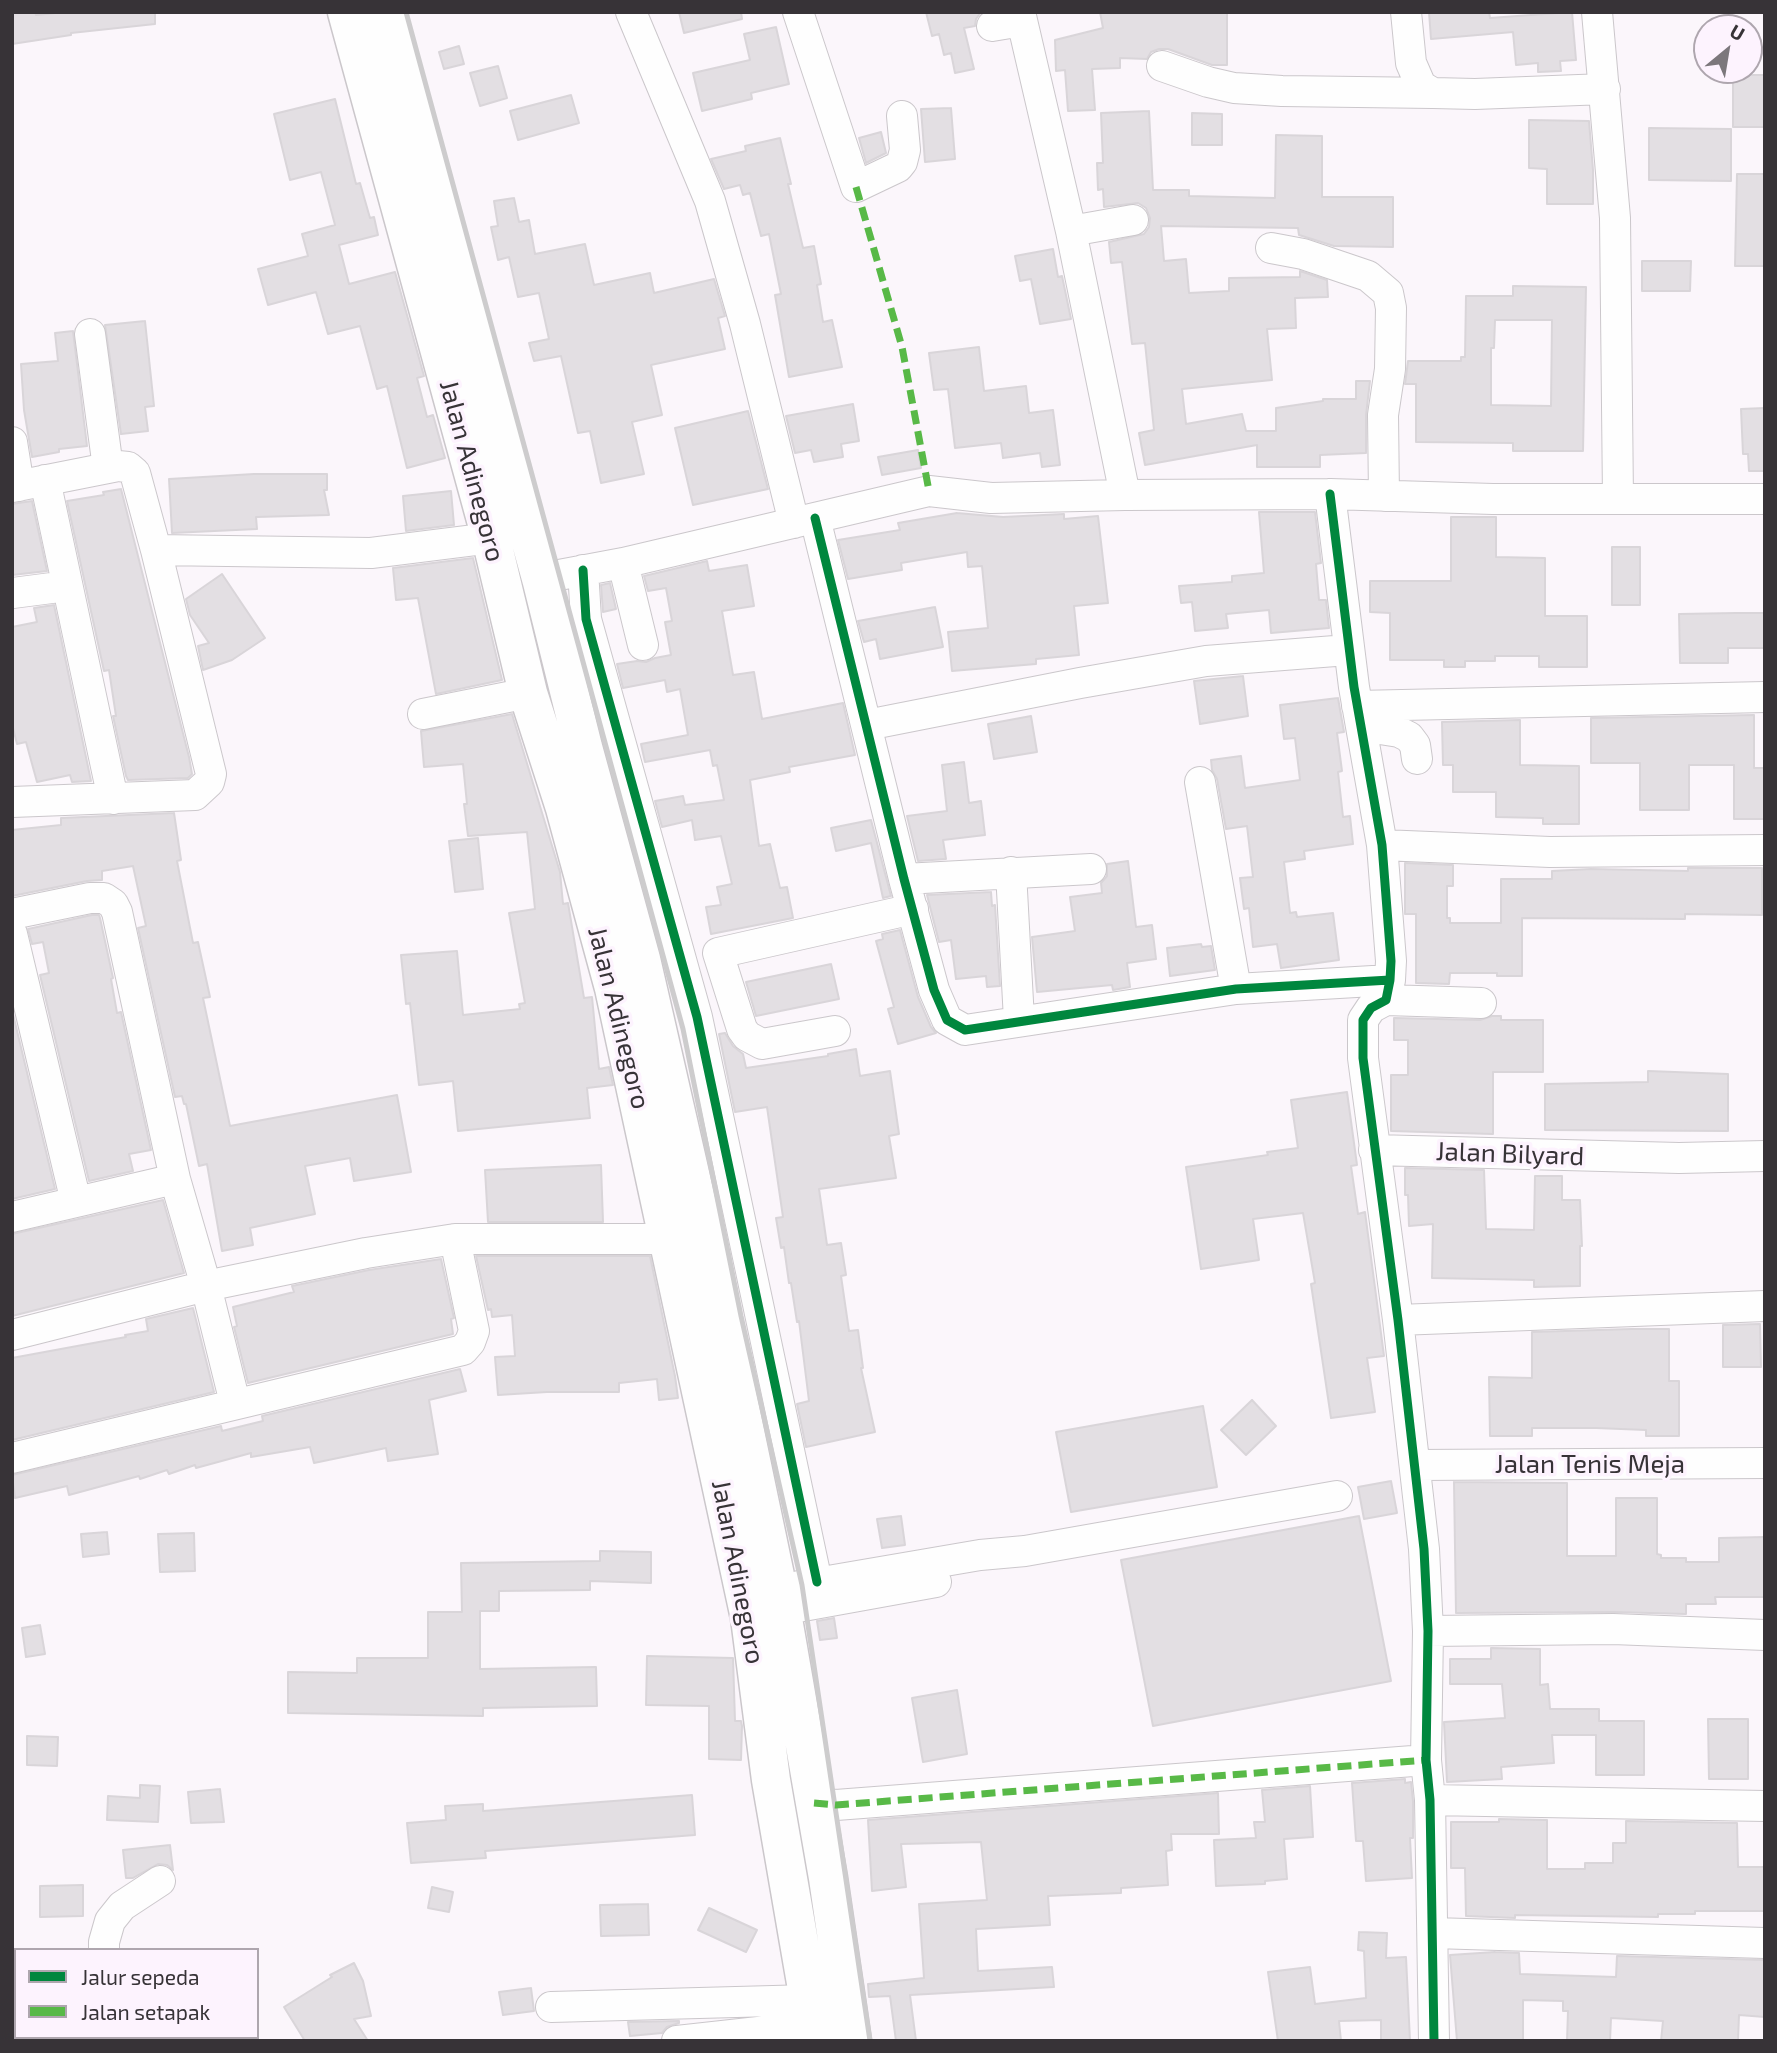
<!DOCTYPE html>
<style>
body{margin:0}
#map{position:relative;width:1777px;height:2053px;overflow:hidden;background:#fbf6fb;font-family:"Exo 2",sans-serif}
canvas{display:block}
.frame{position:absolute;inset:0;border:14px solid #373337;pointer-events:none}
.legend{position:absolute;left:14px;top:1948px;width:245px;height:91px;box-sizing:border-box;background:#fdf3fe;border:2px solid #aea6ae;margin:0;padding:9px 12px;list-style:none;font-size:21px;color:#373337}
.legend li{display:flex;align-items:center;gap:14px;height:35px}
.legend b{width:35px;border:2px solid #aea6ae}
.north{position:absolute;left:1693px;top:14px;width:70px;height:70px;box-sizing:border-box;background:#fdf3fe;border:2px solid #aea6ae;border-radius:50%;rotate:30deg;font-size:19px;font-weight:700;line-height:28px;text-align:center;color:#373337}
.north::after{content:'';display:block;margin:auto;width:24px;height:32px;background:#7c777c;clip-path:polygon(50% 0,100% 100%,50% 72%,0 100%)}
</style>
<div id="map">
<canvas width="1777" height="2053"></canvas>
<div class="frame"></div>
<ul class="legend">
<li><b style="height:9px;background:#00873e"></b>Jalur sepeda</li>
<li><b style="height:9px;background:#58b947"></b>Jalan setapak</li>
</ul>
<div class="north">U</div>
</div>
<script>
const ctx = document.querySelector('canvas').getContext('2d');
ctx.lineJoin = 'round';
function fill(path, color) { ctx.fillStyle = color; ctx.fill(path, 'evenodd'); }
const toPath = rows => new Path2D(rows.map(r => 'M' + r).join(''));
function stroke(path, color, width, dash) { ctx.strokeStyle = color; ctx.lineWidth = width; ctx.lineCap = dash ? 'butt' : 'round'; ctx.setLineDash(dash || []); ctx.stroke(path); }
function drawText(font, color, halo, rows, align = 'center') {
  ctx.font = font + ' "Exo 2",sans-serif'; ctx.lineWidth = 7; ctx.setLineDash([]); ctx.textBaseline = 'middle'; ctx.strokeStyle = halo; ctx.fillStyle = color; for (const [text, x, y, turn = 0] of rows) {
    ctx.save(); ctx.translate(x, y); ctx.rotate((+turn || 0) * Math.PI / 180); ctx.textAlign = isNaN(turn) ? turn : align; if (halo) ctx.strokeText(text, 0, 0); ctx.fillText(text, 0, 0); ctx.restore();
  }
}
const building = toPath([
 [12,12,35,12,36,15,65,12,155,12,155,24,71,33,71,35,12,44,12,12],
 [679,12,741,12,742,19,684,33,679,12],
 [926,12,981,12,976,19,975,26,964,28,974,69,955,73,951,53,944,55,939,34,932,36,926,12],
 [1100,12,1227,12,1227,65,1212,65,1168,49,1159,49,1151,52,1147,59,1120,58,1120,68,1092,69,1095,110,1068,111,1065,70,1056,71,1055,40,1103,28,1100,12],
 [1429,12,1489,12,1490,18,1572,12,1576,60,1560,61,1561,71,1538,72,1538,63,1516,65,1513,32,1431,39,1429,12],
 [776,27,789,84,751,93,752,99,702,111,693,73,750,60,744,34,776,27],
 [459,46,464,64,444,69,439,52,459,46],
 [498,66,507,98,480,106,470,73,498,66],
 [1733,75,1765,75,1765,127,1733,127,1733,75],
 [571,95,579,123,518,140,510,111,571,95],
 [335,99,356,184,360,183,370,218,374,217,378,235,339,245,349,284,395,272,424,376,417,378,427,417,433,415,445,458,407,468,387,386,377,389,360,326,328,334,316,292,268,305,258,269,308,256,302,234,335,225,321,172,290,180,274,114,335,99],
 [951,108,955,159,925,162,921,109,951,108],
 [1149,111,1153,190,1189,190,1189,196,1275,198,1276,135,1322,136,1322,197,1393,197,1393,247,1334,246,1299,235,1298,228,1161,226,1164,261,1186,259,1189,293,1229,291,1229,278,1300,277,1300,271,1327,280,1328,297,1295,298,1296,328,1267,329,1272,380,1182,389,1186,424,1242,414,1246,431,1276,431,1276,408,1323,401,1323,399,1356,399,1356,381,1370,381,1366,415,1366,453,1320,455,1320,467,1257,467,1257,445,1145,465,1139,433,1154,430,1145,343,1132,344,1122,262,1111,263,1109,242,1144,234,1149,227,1150,218,1146,208,1138,203,1104,207,1103,189,1098,190,1097,163,1103,163,1101,113,1149,111],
 [1192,113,1222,114,1222,145,1192,145,1192,113],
 [1529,120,1589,121,1593,170,1593,204,1547,204,1547,169,1529,168,1529,120],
 [1649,128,1731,129,1731,181,1649,180,1649,128],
 [881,132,886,153,866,163,859,138,881,132],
 [780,138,791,184,788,184,803,248,814,246,821,284,817,285,823,322,832,320,842,367,789,377,775,295,781,294,769,234,761,236,750,193,743,195,740,185,724,189,711,159,746,151,745,146,780,138],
 [1737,174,1765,174,1765,266,1735,266,1737,174],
 [514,198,519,222,529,220,535,254,585,244,594,285,650,273,654,293,714,279,725,316,718,318,725,349,651,365,662,415,632,422,644,474,601,483,590,431,578,433,561,356,534,361,529,343,549,339,539,293,518,297,509,257,498,260,491,227,498,226,494,201,514,198],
 [1053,249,1058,277,1062,276,1071,319,1040,324,1031,279,1020,281,1015,256,1053,249],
 [1642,261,1691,261,1690,291,1642,291,1642,261],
 [1513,286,1586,287,1583,451,1513,451,1513,443,1416,442,1416,384,1405,384,1408,361,1461,361,1461,357,1465,357,1466,296,1513,296,1513,286],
 [1495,320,1552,320,1551,406,1491,405,1491,348,1494,348,1495,320],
 [145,321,154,406,145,407,148,431,121,434,105,325,145,321],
 [73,331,87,446,59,449,59,452,32,457,24,410,21,364,58,361,55,333,73,331],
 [979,347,984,391,1026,386,1029,413,1053,410,1060,465,1042,467,1040,453,1003,458,1001,443,955,448,948,389,934,390,929,353,979,347],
 [853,404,859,441,841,444,843,457,814,462,811,450,795,453,786,416,853,404],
 [1765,408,1765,471,1749,471,1748,454,1743,454,1741,409,1765,408],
 [748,411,768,489,693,505,675,428,748,411],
 [918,450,921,468,882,475,878,457,918,450],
 [254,474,327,474,327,490,324,490,329,515,256,517,257,529,172,533,169,479,254,474],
 [121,489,189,757,192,774,188,778,128,780,126,776,113,716,116,716,109,670,104,671,67,501,104,495,103,492,121,489],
 [451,491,454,525,406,531,403,496,451,491],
 [32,501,47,571,12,575,12,504,32,501],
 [1259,512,1315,512,1321,563,1316,564,1319,600,1326,600,1329,628,1271,633,1269,610,1226,614,1228,628,1195,631,1192,602,1181,603,1179,586,1232,582,1232,576,1264,573,1259,512],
 [957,513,1003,517,1064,514,1064,519,1098,516,1108,603,1074,606,1079,655,1036,659,1036,664,952,671,948,632,988,628,982,566,968,567,967,552,901,563,902,570,848,579,838,540,900,530,898,523,957,513],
 [1451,517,1496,517,1496,557,1545,558,1545,616,1587,616,1587,667,1539,667,1539,656,1495,656,1495,661,1465,661,1465,667,1444,667,1444,660,1390,660,1390,613,1370,612,1370,581,1451,581,1451,517],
 [1612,547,1640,547,1640,605,1612,605,1612,547],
 [473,558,502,680,436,694,418,598,396,600,393,568,473,558],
 [707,561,709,571,747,565,754,606,722,611,733,675,754,672,762,719,843,703,855,755,789,767,790,772,750,780,759,846,770,844,780,888,787,887,793,918,711,934,706,907,721,905,717,887,732,884,721,836,695,840,692,820,662,827,655,801,683,796,685,805,724,800,717,765,713,766,710,750,645,762,641,744,688,735,680,689,667,692,665,680,623,688,617,664,637,661,646,662,655,658,671,655,665,622,672,621,666,588,648,591,644,576,707,561],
 [222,574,265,638,232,660,203,670,198,646,209,643,190,615,186,599,222,574],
 [610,583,616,609,603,612,601,585,610,583],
 [54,605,91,781,72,782,70,775,37,782,26,742,17,744,12,724,12,627,37,622,34,608,54,605],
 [935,607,943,647,880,659,876,639,864,642,858,621,935,607],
 [1736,613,1765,613,1765,648,1728,648,1728,663,1680,663,1679,614,1736,613],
 [1243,676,1248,716,1200,724,1194,681,1243,676],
 [1338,698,1344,732,1337,733,1342,771,1338,772,1343,817,1350,816,1353,844,1304,851,1305,859,1284,862,1290,913,1296,912,1297,917,1333,913,1339,960,1281,968,1277,944,1253,947,1249,908,1244,909,1240,878,1253,877,1247,826,1226,829,1217,779,1212,770,1211,760,1241,756,1245,788,1300,780,1295,738,1284,739,1280,705,1338,698],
 [512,714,560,872,563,904,568,903,584,998,592,997,599,1069,609,1067,613,1085,587,1088,590,1118,458,1131,453,1081,419,1085,410,1003,406,1004,401,955,457,951,463,1015,520,1009,519,1004,525,1003,509,913,535,909,527,832,468,836,464,804,467,804,463,764,424,767,421,731,512,714],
 [1754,715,1754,768,1765,768,1765,819,1734,819,1734,765,1689,765,1689,810,1640,810,1640,763,1591,763,1591,718,1754,715],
 [1031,716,1037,752,994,759,988,724,1031,716],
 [1520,720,1520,765,1579,766,1579,824,1543,824,1543,818,1496,817,1496,792,1453,792,1453,765,1443,765,1442,722,1520,720],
 [964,762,969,803,981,801,985,835,943,840,946,859,918,861,907,816,947,811,942,765,964,762],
 [174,813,181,860,177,861,193,943,198,942,210,997,203,998,230,1126,397,1095,411,1172,354,1181,350,1158,305,1166,315,1214,250,1228,253,1245,222,1251,207,1164,199,1166,186,1104,184,1104,182,1096,175,1097,138,928,146,926,133,866,102,871,102,880,87,881,12,896,12,830,61,825,61,818,174,813],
 [871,820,891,896,883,898,871,843,836,851,831,828,871,820],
 [478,838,483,889,455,892,449,841,478,838],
 [1128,861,1136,927,1152,925,1156,959,1127,963,1130,987,1113,990,1112,985,1037,992,1032,937,1075,931,1070,897,1102,893,1101,883,1107,876,1107,864,1128,861],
 [1405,863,1453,865,1453,886,1447,886,1447,918,1450,918,1450,923,1501,923,1501,879,1552,879,1552,871,1591,869,1688,871,1688,868,1762,868,1762,915,1685,914,1685,919,1522,918,1522,976,1497,976,1497,973,1450,973,1449,984,1416,983,1416,914,1405,914,1405,863],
 [991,892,992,906,995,905,1000,986,987,987,986,976,956,979,951,940,939,942,927,895,991,892],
 [92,915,99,915,100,918,113,978,111,979,117,1013,121,1012,151,1150,129,1154,133,1171,89,1181,40,975,49,973,43,942,32,944,28,929,92,915],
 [900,930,918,997,931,1027,936,1033,898,1044,888,1009,894,1007,876,941,883,939,882,934,900,930],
 [1201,944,1202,947,1211,946,1215,970,1170,976,1167,948,1201,944],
 [831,964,839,999,756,1016,746,982,831,964],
 [12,1010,55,1189,12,1199,12,1010],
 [1492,1016,1501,1016,1501,1020,1543,1020,1543,1072,1493,1072,1493,1134,1391,1131,1391,1075,1408,1075,1408,1040,1394,1040,1394,1018,1480,1020,1492,1016],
 [725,1033,733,1046,743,1054,746,1068,828,1056,828,1054,856,1049,860,1076,890,1071,899,1134,889,1136,896,1178,819,1189,827,1245,841,1243,846,1275,841,1276,849,1331,858,1330,863,1368,861,1368,875,1432,806,1447,797,1404,809,1401,799,1321,797,1322,791,1283,789,1283,784,1247,781,1248,776,1218,783,1217,767,1107,735,1112,719,1034,725,1033],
 [1648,1071,1728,1074,1728,1131,1545,1130,1545,1084,1648,1082,1648,1071],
 [1347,1092,1357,1165,1351,1166,1358,1214,1365,1212,1384,1356,1367,1358,1375,1412,1331,1418,1311,1284,1315,1283,1303,1213,1253,1219,1259,1260,1201,1269,1186,1167,1268,1155,1267,1152,1298,1148,1291,1100,1347,1092],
 [601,1165,603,1222,488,1222,485,1170,601,1165],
 [1405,1168,1484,1170,1486,1229,1534,1230,1535,1176,1562,1176,1562,1200,1580,1200,1582,1246,1580,1246,1580,1286,1534,1287,1534,1280,1432,1278,1433,1224,1409,1226,1408,1195,1405,1195,1405,1168],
 [163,1200,184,1273,12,1316,12,1234,163,1200],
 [476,1256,650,1256,675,1376,678,1398,659,1400,657,1379,619,1383,619,1392,547,1392,498,1395,495,1357,515,1356,512,1315,492,1317,491,1309,488,1310,476,1256],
 [441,1259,454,1318,451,1319,453,1334,248,1383,234,1327,237,1326,233,1307,294,1292,292,1286,369,1270,441,1259],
 [193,1308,214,1392,12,1440,12,1358,126,1337,125,1335,148,1331,146,1319,193,1308],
 [1760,1324,1761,1367,1723,1367,1723,1325,1760,1324],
 [1632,1329,1669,1329,1669,1381,1679,1381,1679,1436,1646,1436,1646,1430,1596,1428,1532,1428,1532,1436,1490,1436,1489,1377,1532,1378,1532,1332,1632,1329],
 [460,1369,466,1391,429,1400,438,1454,388,1461,386,1448,314,1463,310,1447,251,1457,251,1453,196,1468,195,1465,169,1474,167,1470,140,1479,139,1476,69,1495,67,1486,15,1498,12,1475,221,1426,222,1431,263,1421,262,1416,460,1369],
 [1252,1400,1276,1426,1246,1455,1221,1430,1252,1400],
 [1203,1406,1217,1487,1071,1512,1056,1432,1203,1406],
 [1391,1481,1397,1513,1364,1519,1358,1487,1391,1481],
 [1454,1482,1567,1483,1567,1556,1616,1556,1616,1498,1657,1498,1657,1554,1661,1555,1661,1558,1686,1558,1686,1562,1719,1562,1719,1538,1765,1537,1765,1597,1715,1597,1716,1604,1686,1604,1686,1614,1614,1612,1456,1613,1454,1482],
 [901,1516,905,1545,882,1548,877,1519,901,1516],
 [1359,1516,1391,1681,1153,1726,1121,1560,1359,1516],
 [107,1532,109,1554,83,1557,81,1534,107,1532],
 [194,1533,195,1571,160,1572,158,1534,194,1533],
 [600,1551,651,1552,651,1583,590,1581,590,1590,499,1591,499,1611,480,1611,480,1669,596,1667,597,1706,483,1708,483,1716,288,1713,288,1672,357,1673,357,1658,428,1658,428,1612,462,1612,461,1563,600,1561,600,1551],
 [834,1618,837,1638,820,1640,817,1621,834,1618],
 [40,1625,45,1654,26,1657,22,1628,40,1625],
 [1491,1648,1540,1649,1540,1685,1548,1684,1550,1709,1599,1709,1599,1721,1644,1721,1644,1775,1596,1775,1596,1735,1552,1735,1554,1763,1501,1767,1502,1779,1447,1782,1444,1722,1505,1718,1502,1684,1450,1684,1450,1659,1491,1659,1491,1648],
 [647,1656,733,1658,735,1721,741,1721,742,1726,741,1760,709,1759,709,1706,646,1705,647,1656],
 [957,1690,967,1754,923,1762,912,1698,957,1690],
 [1708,1719,1748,1719,1748,1779,1709,1779,1708,1719],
 [27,1736,58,1737,57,1766,27,1765,27,1736],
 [1405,1779,1405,1783,1411,1782,1413,1801,1413,1838,1410,1838,1412,1878,1366,1881,1363,1841,1356,1841,1352,1783,1405,1779],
 [140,1785,160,1786,158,1822,107,1820,108,1796,140,1798,140,1785],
 [1310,1786,1313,1837,1284,1839,1287,1879,1265,1881,1265,1884,1216,1886,1214,1840,1256,1838,1254,1822,1265,1822,1262,1790,1310,1786],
 [220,1789,224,1822,191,1823,188,1792,220,1789],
 [1218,1793,1219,1834,1171,1834,1172,1850,1166,1851,1168,1885,1121,1888,1121,1893,1048,1896,1050,1925,976,1929,978,1971,1052,1967,1054,1987,910,1995,916,2041,896,2041,890,1996,869,1997,868,1984,924,1978,919,1904,987,1900,981,1842,901,1844,906,1887,872,1891,868,1820,1218,1793],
 [692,1795,695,1835,485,1851,486,1858,411,1863,407,1823,446,1820,445,1806,483,1804,483,1811,692,1795],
 [1499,1819,1547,1820,1547,1869,1585,1869,1585,1863,1613,1863,1613,1843,1626,1843,1626,1821,1737,1823,1738,1867,1765,1867,1765,1911,1695,1911,1695,1914,1658,1914,1658,1917,1515,1915,1515,1918,1466,1916,1465,1868,1451,1868,1451,1822,1499,1822,1499,1819],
 [170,1845,173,1870,167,1865,158,1864,133,1878,126,1878,123,1850,170,1845],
 [83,1885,83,1916,40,1917,40,1886,83,1885],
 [432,1887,453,1892,449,1912,428,1908,432,1887],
 [648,1904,649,1935,601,1936,600,1905,648,1904],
 [709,1908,757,1930,746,1952,698,1930,709,1908],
 [1359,1932,1387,1933,1386,1958,1406,1957,1410,2041,1381,2041,1381,2020,1339,2021,1341,2041,1278,2041,1268,1972,1310,1967,1315,2004,1366,1998,1364,1951,1358,1950,1359,1932],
 [1495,1952,1519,1953,1520,1974,1616,1977,1617,1956,1765,1960,1765,2017,1739,2015,1738,2041,1661,2041,1663,2021,1611,2018,1610,2041,1567,2041,1568,2011,1563,2011,1563,2001,1523,2000,1523,2041,1457,2041,1450,1955,1495,1952],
 [354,1963,363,1981,371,2016,354,2019,368,2041,305,2041,284,2007,332,1977,330,1975,354,1963],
 [531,1988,534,2011,503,2015,499,1992,531,1988],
 [679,2021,679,2023,667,2027,662,2033,630,2036,628,2022,679,2021]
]);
const minor = toPath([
 [631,12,710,201,745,324,794,523],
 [798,12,856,187,898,167,902,162,905,150,902,116],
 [1020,12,1071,231,1125,495],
 [1406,12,1411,63,1421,86,1433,93,1475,94,1605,89],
 [1597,12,1615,218,1618,499],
 [992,26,1022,21],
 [1162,66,1208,82,1234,88,1282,91,1433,93],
 [1071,231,1133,220],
 [1271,248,1303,254,1368,276,1388,293,1391,308,1390,369,1383,415,1384,496],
 [90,334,108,468],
 [12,442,19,486],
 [45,480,113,799],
 [12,487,118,466,128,467,135,473,156,550],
 [815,518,904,879,934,990,947,1020,965,1030,1236,989,1390,980,1391,961,1382,845,1354,687,1330,494],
 [623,563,643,645],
 [583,570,586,619,697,1017,817,1582],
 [542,582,559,575,623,563,929,491,991,498,1125,495,1330,494,1493,499,1765,499],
 [13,593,67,586],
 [1357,706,1765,697],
 [423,714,528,693],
 [867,725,1080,683,1206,661,1348,650],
 [1361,726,1399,732,1409,737,1415,745,1417,759],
 [1200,782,1236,989],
 [12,802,195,795,209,782,211,774,156,550,371,553,491,538],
 [1382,845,1550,852,1765,850],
 [1011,872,1019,1020],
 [904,879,1091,869],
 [12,914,90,898,104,898,113,904,117,912,175,1179,206,1286,235,1403],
 [12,934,76,1202],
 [1390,980,1386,1000,1371,1008,1363,1020,1363,1058,1398,1320,1424,1549,1428,1631,1426,1760,1430,1800,1434,2041],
 [1386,1000,1481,1003],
 [835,1031,762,1044,747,1036,742,1029,718,953,913,909],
 [1374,1150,1679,1158,1765,1156],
 [12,1217,175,1179],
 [1398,1320,1765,1306],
 [12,1335,206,1286,366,1253,455,1239,669,1239],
 [12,1458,463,1350,470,1342,474,1331,455,1239],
 [1416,1465,1765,1463],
 [799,1586,980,1555,1025,1551,1337,1496],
 [781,1610,936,1582],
 [1428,1631,1613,1629,1765,1635],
 [1430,1800,1765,1806],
 [814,1803,836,1805,1426,1760],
 [1433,1933,1765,1943],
 [104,1950,104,1942,110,1921,122,1906,160,1881],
 [551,2007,810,2000],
 [104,2037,104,2041],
 [677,2041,813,2026]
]);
const highway = toPath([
 [347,12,491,538,528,693,565,808,614,988,750,1618,771,1780,816,2041],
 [385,12,542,582,583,747,641,959,704,1235,778,1590,828,1878,852,2041]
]);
const rail = toPath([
 [406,12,683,1029,741,1316,802,1585,870,2041]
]);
const quiet = toPath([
 [856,187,902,347,929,491],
 [814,1803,836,1805,1426,1760]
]);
const cycleway = toPath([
 [815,518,904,879,934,990,947,1020,965,1030,1236,989,1390,980,1391,961,1382,845,1354,687,1330,494],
 [583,570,586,619,697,1017,817,1582],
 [1390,980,1386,1000,1371,1008,1363,1020,1363,1058,1398,1320,1424,1549,1428,1631,1426,1760,1430,1800,1434,2041]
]);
const streetNames = [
 ["Jalan Adinegoro",472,471,75],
 ["Jalan Adinegoro",619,1018,76],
 ["Jalan Bilyard",1510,1154,2],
 ["Jalan Tenis Meja",1590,1464],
 ["Jalan Adinegoro",738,1572,79]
];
fill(building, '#e3dfe3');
stroke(building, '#d9d5d9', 2);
stroke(minor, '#cbc7cb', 32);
stroke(highway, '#cbc7cb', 41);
stroke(minor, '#fefefe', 30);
stroke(highway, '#fefefe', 38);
stroke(rail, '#cdcccd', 5);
stroke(quiet, '#58b947', 7, [14, 7]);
stroke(cycleway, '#00873e', 9);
drawText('26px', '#373337', '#fdf3fe', streetNames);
</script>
